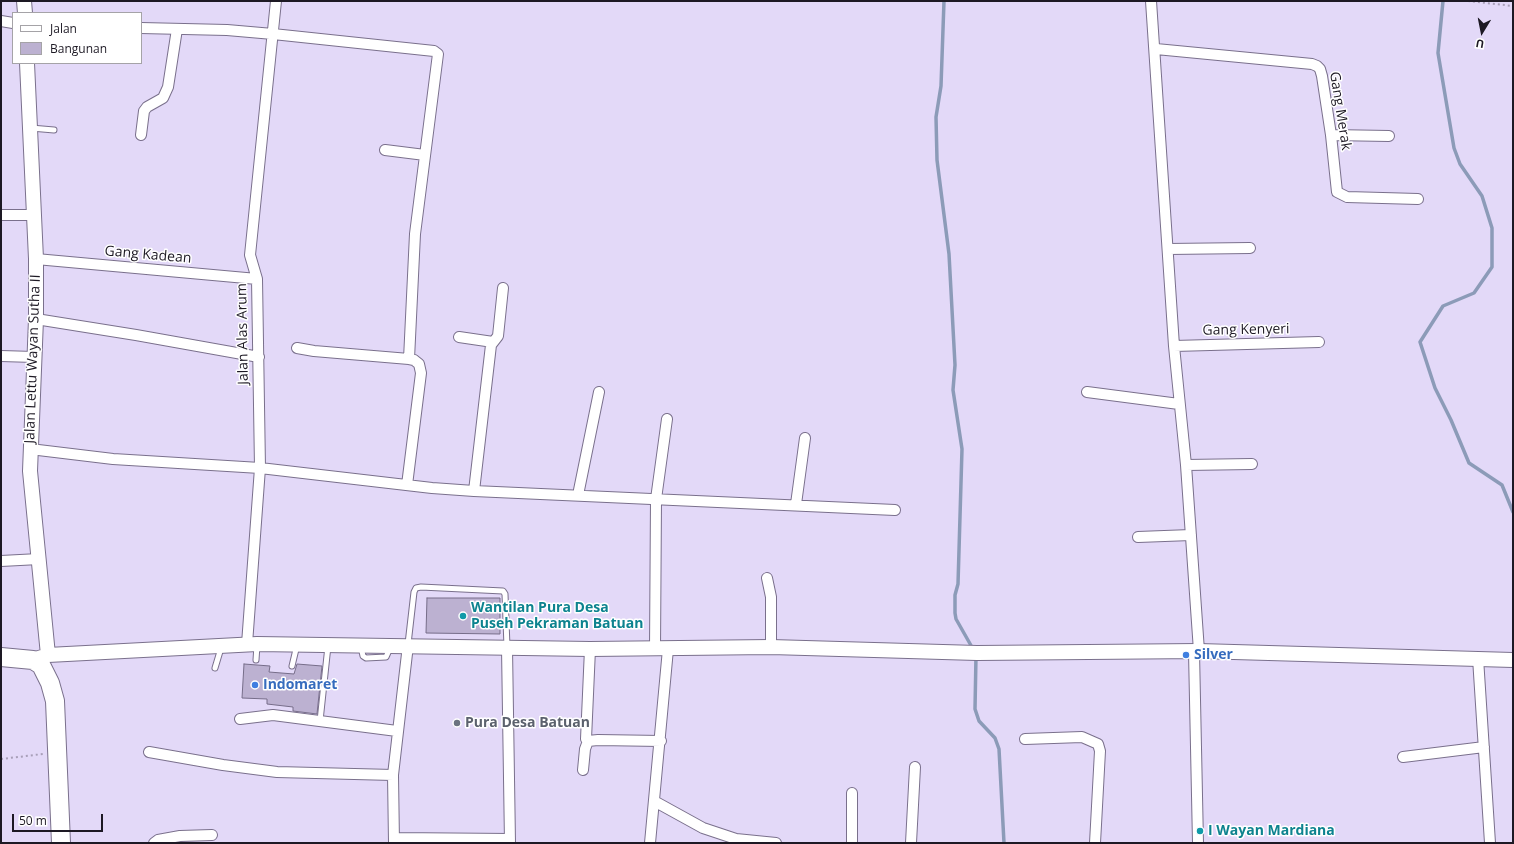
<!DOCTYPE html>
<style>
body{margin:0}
#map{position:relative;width:1514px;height:844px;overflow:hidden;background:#e3d9f8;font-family:"Open Sans",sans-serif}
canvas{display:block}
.frame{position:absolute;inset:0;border:2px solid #1d1924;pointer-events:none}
.legend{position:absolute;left:12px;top:12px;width:130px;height:52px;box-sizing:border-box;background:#fff;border:1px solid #a5a3a7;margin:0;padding:5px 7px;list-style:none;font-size:12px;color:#1d1924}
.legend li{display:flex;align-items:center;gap:8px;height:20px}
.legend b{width:20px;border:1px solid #a5a3a7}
.north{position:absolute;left:1462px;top:12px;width:40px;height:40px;-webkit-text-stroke:3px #fff;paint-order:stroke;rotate:190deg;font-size:11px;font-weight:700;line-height:16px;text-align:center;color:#1d1924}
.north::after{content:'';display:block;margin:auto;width:14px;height:18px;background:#1d1924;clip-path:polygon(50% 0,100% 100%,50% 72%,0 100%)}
.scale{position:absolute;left:12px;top:814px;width:91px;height:18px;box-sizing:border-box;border:2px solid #1d1924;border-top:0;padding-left:5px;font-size:12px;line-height:14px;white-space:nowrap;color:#1d1924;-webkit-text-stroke:3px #fff;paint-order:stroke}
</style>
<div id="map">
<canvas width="1514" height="844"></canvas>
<div class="frame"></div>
<ul class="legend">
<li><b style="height:5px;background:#fff"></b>Jalan</li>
<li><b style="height:11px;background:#bcb1d1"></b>Bangunan</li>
</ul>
<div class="north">U</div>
<div class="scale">50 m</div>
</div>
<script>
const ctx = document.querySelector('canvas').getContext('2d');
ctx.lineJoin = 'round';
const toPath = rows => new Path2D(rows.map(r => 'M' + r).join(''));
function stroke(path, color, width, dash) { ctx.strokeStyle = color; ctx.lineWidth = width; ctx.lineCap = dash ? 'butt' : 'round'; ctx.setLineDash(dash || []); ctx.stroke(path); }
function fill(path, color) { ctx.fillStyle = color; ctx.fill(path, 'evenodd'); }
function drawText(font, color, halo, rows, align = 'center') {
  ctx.font = font + ' "Open Sans",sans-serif'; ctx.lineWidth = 3; ctx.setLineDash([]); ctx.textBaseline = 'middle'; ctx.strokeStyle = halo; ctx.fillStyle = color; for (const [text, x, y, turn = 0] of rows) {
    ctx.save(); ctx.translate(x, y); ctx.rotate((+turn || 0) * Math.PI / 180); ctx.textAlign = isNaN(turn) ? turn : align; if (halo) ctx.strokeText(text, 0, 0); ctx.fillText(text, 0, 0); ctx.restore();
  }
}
const stream = toPath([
 [944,1,941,86,936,117,937,160,949,254,955,365,953,390,962,449,958,584,955,595,955,613,956,619,973,649],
 [1443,1,1438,53,1454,148,1460,164,1482,196,1492,228,1492,267,1474,293,1443,306,1420,342,1435,388,1451,420,1469,463,1502,485,1513,512],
 [976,656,975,709,979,721,995,738,999,749,1004,843]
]);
const building = toPath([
 [427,598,500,598,500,634,426,633,427,598],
 [244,664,270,666,269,672,294,674,297,664,322,666,317,714,293,711,293,707,267,704,267,699,242,698,244,664]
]);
const path = toPath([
 [1468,1,1513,6],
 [1,759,43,754]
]);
const lane = toPath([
 [31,128,54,130],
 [408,644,414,592,416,588,421,587,503,591,505,594,507,647],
 [361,647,363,656,366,658,386,657,390,648],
 [256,660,257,645],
 [292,666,297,645],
 [215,668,221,648],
 [320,721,328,646]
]);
const street = toPath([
 [1151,1,1174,346,1186,465,1199,651],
 [1,21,13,23],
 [141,28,227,30,273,34,434,51,438,54,415,234,409,359],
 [1156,49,1312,64,1317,66,1320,69,1322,76,1331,135,1337,192,1347,197,1418,199],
 [141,135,144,111,147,107,163,98,168,87,177,29],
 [1331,135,1389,136],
 [385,150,425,155],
 [1,215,33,215],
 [1168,249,1250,248],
 [36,259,257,279],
 [36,319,136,335,259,357],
 [459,337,493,342],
 [1174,346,1319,342],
 [297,348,314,351,409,359,414,360,419,364,421,373,407,485],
 [1,356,34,357],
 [1087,392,1179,404],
 [30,449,113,459,260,468,432,488,474,491,895,510],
 [1186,465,1252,464],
 [474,491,491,345,498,336,503,288],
 [578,495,599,392],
 [796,504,805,438],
 [1138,537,1191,535],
 [1,561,39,559],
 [767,578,771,597,771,647],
 [247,644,260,468,257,279,250,255,276,1],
 [507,648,510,843],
 [655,649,656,499,667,419],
 [1194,652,1198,843],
 [1478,658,1490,843],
 [240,719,273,715,397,731],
 [1025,739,1082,737,1098,744,1100,751,1095,843],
 [588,741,586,739,590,649],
 [149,752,223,765,277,772,393,775],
 [1403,757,1484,747],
 [583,770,585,749,588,741,598,740,661,741],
 [654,801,703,828,736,839,776,843],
 [394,838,510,839],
 [154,843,158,840,180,836,212,835],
 [394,843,393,775,408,645],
 [650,843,668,649],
 [852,843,852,793],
 [911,843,915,767]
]);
const secondary = toPath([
 [24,1,25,13],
 [27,63,36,259,36,319,30,471,48,655],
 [33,660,48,655,257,644,590,649,771,647,977,653,1199,651,1513,660]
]);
const highway = toPath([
 [1,657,33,660,41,665,50,683,55,701,61,843]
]);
const markers = [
 [463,616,4,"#0f9aa8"],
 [1186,655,4,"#3f7fe0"],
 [255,685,4,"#3f7fe0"],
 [457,723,4,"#6b7280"],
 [1200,831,4,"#0f9aa8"]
];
const streetNames = [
 ["Gang Merak",1340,111,81],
 ["Gang Kadean",148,255,5],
 ["Gang Kenyeri",1246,330,-1],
 ["Jalan Alas Arum",243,334,-91],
 ["Jalan Lettu Wayan Sutha II",33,359,-88]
];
const cultureNames = [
 ["Wantilan Pura Desa",471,608],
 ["Puseh Pekraman Batuan",471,624],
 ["I Wayan Mardiana",1208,831]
];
const shopNames = [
 ["Silver",1194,655],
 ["Indomaret",263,685]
];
const worshipNames = [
 ["Pura Desa Batuan",465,723]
];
stroke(stream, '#8c9bb8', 3.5);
fill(building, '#bcb1d1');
stroke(building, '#766d89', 1);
stroke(lane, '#7a708c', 7);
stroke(street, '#7a708c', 12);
stroke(secondary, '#7a708c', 16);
stroke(highway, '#7a708c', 20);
stroke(path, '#a89fb8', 2, [2, 3]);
stroke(lane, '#fff', 5);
stroke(street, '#fff', 10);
stroke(secondary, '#fff', 14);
stroke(highway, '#fff', 18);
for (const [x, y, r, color] of markers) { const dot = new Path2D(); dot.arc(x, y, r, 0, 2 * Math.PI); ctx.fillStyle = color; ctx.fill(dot); stroke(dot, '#fff', 1.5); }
drawText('14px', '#1d1924', '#fff', streetNames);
drawText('bold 14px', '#0d838f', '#fff', cultureNames, 'left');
drawText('bold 14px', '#366cbe', '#fff', shopNames, 'left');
drawText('bold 14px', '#5b616d', '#fff', worshipNames, 'left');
</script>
